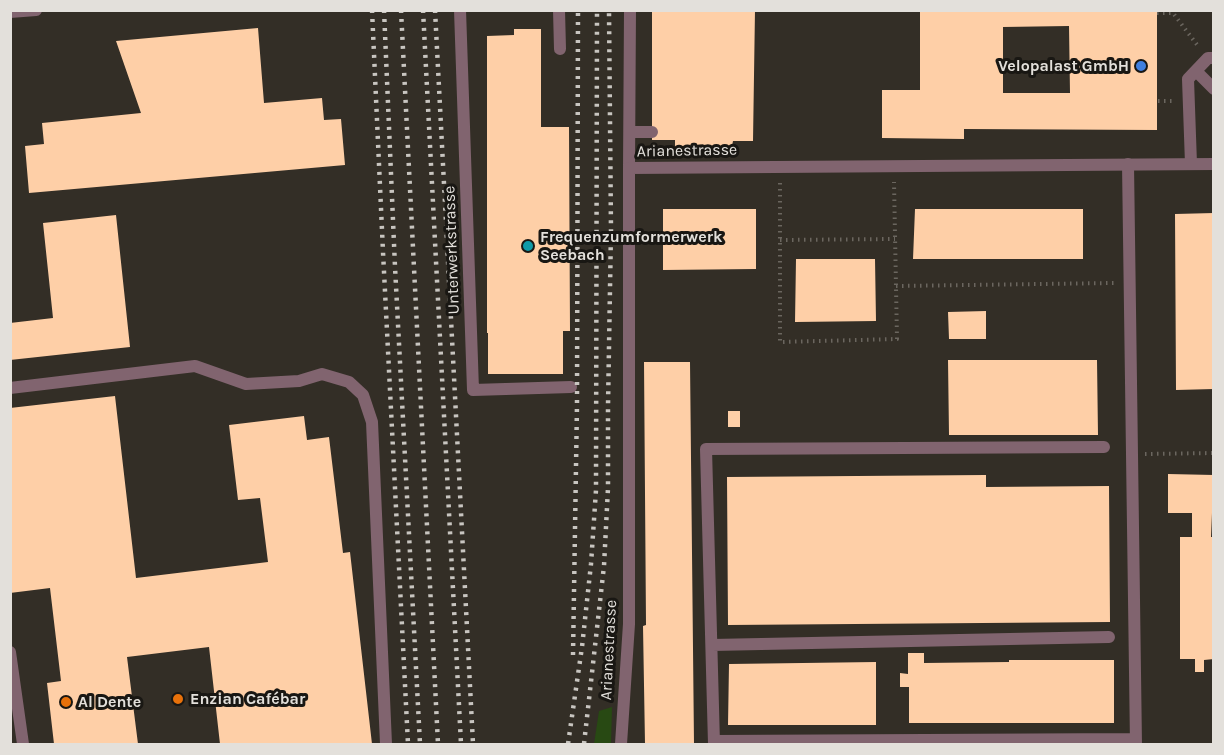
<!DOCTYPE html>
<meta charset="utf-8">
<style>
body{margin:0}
#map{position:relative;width:1224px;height:755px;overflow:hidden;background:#332e26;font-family:Karla,sans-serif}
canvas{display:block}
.frame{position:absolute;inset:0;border:12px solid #e3e0db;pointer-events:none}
</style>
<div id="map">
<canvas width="1224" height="755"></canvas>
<div class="frame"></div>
</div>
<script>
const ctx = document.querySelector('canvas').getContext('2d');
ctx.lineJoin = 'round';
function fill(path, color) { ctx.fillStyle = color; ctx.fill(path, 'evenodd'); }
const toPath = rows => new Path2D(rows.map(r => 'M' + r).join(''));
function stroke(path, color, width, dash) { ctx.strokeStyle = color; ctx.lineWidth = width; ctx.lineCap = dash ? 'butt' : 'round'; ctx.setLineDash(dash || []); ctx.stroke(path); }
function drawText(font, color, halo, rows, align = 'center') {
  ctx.font = font + ' Karla,sans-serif'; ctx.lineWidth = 6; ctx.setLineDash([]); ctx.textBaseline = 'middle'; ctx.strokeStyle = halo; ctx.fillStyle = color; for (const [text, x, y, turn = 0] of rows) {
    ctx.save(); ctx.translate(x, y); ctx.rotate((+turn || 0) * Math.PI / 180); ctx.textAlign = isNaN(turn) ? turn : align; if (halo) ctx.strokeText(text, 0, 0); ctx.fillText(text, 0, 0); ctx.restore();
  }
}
const green = toPath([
 [612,707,611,744,594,744,599,711]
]);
const building = toPath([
 [652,10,755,10,753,141,733,141,732,146,722,146,722,151,703,151,703,156,689,156,689,147,675,147,675,140,652,140],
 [920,10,1157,10,1157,130,964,129,964,139,882,138,882,90,920,90],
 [1069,26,1070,93,1003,93,1003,27],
 [258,28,264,103,322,98,324,120,341,119,345,165,29,193,25,146,44,144,42,123,141,113,116,41],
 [514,29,541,29,541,127,569,127,570,331,563,331,563,374,488,374,488,333,487,333,487,36,514,35],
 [663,209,756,209,756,269,663,270],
 [915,209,1083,209,1083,259,913,259],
 [1214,213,1214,389,1176,390,1175,214],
 [116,215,130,347,10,360,10,323,53,318,43,223],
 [796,259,875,259,876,321,795,322],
 [986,311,986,339,949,339,948,312],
 [948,360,1097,360,1098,435,949,435],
 [644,362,690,362,694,744,645,744,643,626,646,625],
 [115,396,136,578,268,562,260,498,238,500,229,425,304,416,307,440,329,437,343,553,350,552,372,744,220,744,209,647,127,657,138,744,54,744,47,683,61,681,50,588,10,593,10,408],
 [728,411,740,411,740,427,728,427],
 [1168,474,1214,475,1214,513,1212,513,1211,537,1214,537,1214,659,1204,660,1204,672,1195,672,1195,659,1180,659,1180,537,1192,537,1192,513,1168,513],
 [986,475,986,487,1109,486,1110,622,728,625,727,477],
 [908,653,924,653,924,663,1009,662,1009,660,1114,660,1114,723,909,723,909,687,900,687,900,673,908,674],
 [876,662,876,725,728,725,729,664]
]);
const path = toPath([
 [1157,13,1173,13,1198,46],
 [1158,101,1175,101],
 [780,183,780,342,897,339,894,182],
 [780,240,895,239],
 [896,286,1115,283],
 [1145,454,1214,453]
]);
const service = toPath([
 [460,10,473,390,571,387],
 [559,10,560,49],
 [1196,71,1214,89],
 [630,132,652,132],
 [1128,164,1136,744],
 [1191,164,1188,79,1208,58,1214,58],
 [629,168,630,10],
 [10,388,195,366,246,384,299,381,322,374,349,382,363,395,372,422,386,744],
 [712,645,1109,637],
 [10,652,23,744],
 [714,741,1136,739],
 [714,744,706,449,1104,447]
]);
const minor = toPath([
 [10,12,36,10],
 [621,744,629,624,629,168,1214,164]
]);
const rail = toPath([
 [372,10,383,252,408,744],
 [384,10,395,267,420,744],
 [401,10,438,744],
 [423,10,461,744],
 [435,10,473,744],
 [573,655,577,404,578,10],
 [568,744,582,647,591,564,596,490,597,10],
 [584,744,604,566,608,488,608,406,611,230,609,10]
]);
const markers = [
 [1141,66,6,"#3f7fe0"],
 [528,246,6,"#0f9aa8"],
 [178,699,6,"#e8710a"],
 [66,702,6,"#e8710a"]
];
const poiNames = [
 ["Velopalast GmbH",1129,66,"right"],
 ["Frequenzumformerwerk",540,237],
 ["Seebach",540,255],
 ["Enzian Cafébar",190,699],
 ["Al Dente",78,702]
];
const streetNames = [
 ["Arianestrasse",687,151,-1],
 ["Unterwerkstrasse",452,250,-92],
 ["Arianestrasse",609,650,-87]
];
fill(green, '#284913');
fill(building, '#fecfa7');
stroke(path, '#6b665f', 4, [1.5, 4.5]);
stroke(service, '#81646f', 12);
stroke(minor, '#81646f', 12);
stroke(rail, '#c8c5c0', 4.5, [3, 6]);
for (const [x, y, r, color] of markers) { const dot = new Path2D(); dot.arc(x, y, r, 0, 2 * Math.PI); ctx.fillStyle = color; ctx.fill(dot); stroke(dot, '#191713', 2); }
drawText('bold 16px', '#e3e0db', '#191713', poiNames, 'left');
drawText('16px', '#e3e0db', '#191713', streetNames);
</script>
